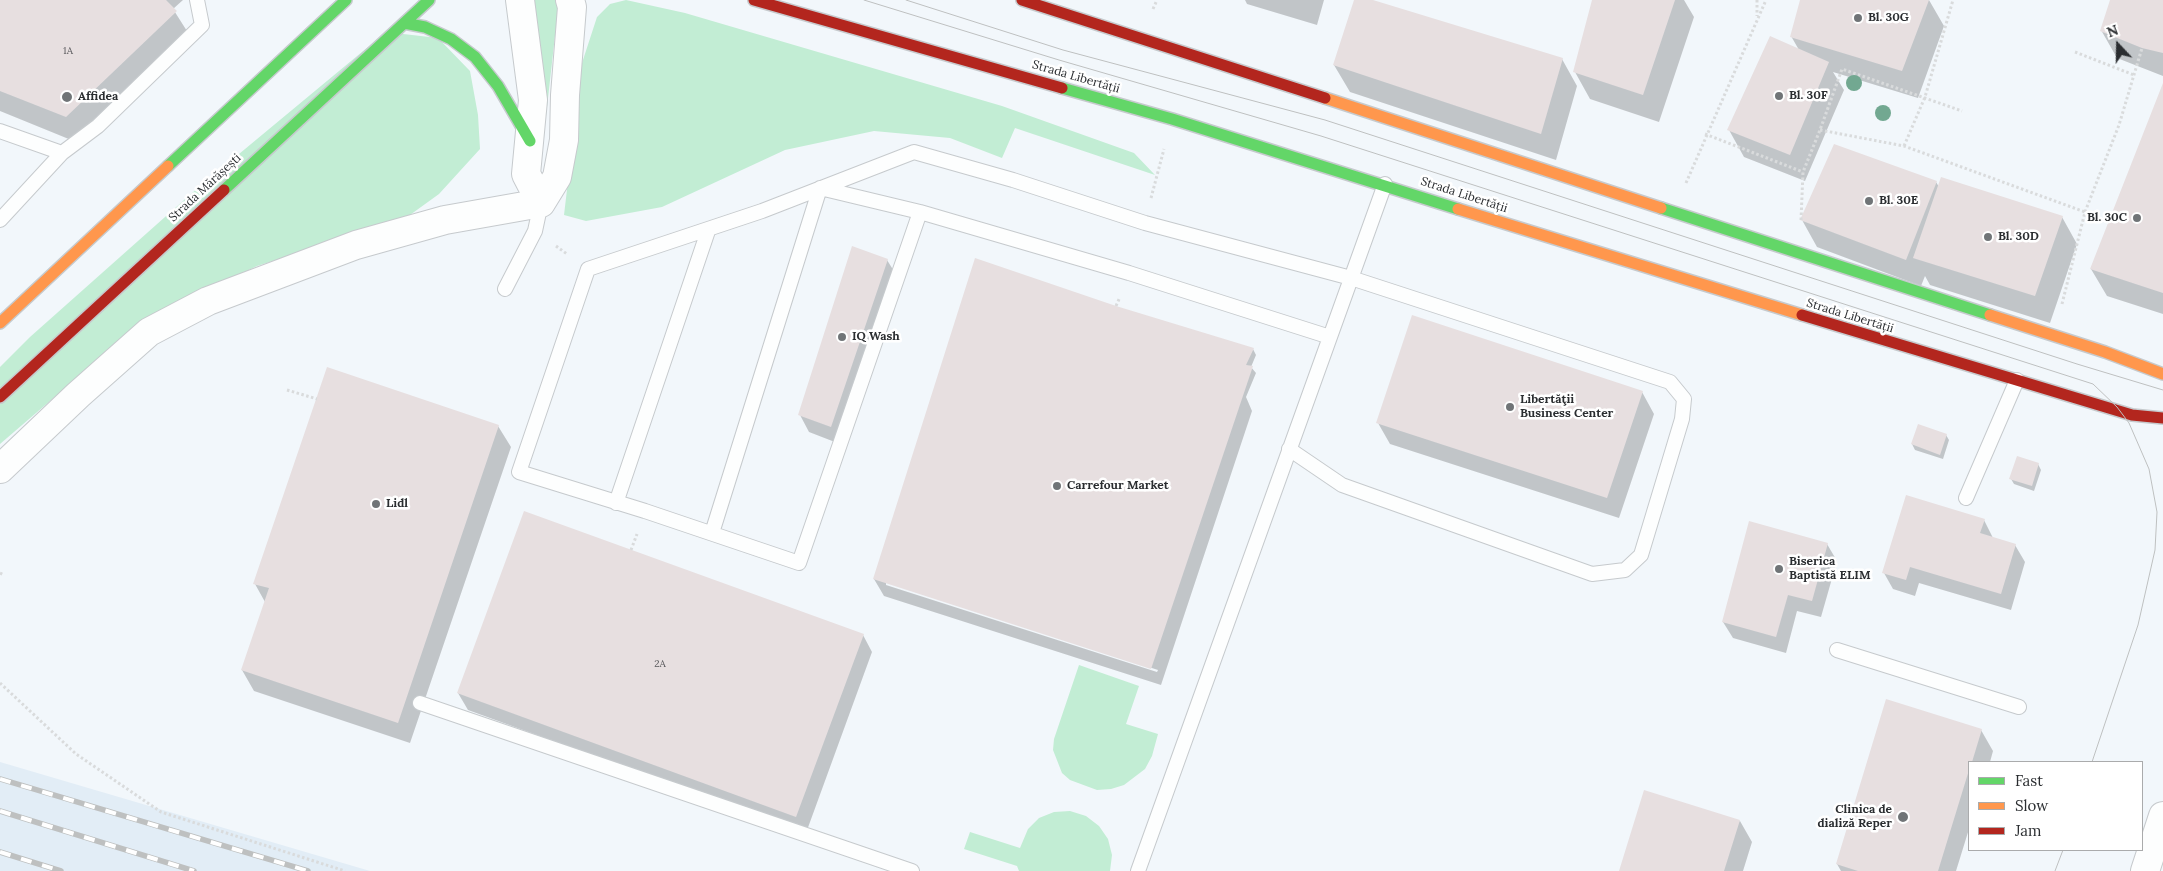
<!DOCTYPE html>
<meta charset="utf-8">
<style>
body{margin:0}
#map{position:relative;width:2163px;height:871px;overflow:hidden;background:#f2f7fb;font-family:Lora,serif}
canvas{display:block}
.legend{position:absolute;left:1968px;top:761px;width:175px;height:90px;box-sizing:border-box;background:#fff;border:1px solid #aaabac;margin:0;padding:6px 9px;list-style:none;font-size:15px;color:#2a2d30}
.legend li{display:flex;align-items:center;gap:10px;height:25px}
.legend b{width:25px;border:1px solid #aaabac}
.north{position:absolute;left:2093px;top:20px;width:50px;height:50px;-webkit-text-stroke:4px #fff;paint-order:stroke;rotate:339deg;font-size:14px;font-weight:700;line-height:20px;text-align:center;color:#2a2d30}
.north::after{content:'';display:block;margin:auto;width:18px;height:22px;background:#2a2d30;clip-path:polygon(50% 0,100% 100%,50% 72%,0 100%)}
</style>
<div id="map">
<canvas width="2163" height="871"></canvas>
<ul class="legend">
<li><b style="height:6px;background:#63d668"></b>Fast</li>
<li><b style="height:6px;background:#ff974d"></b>Slow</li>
<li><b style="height:6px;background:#b3261e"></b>Jam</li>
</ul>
<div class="north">N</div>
</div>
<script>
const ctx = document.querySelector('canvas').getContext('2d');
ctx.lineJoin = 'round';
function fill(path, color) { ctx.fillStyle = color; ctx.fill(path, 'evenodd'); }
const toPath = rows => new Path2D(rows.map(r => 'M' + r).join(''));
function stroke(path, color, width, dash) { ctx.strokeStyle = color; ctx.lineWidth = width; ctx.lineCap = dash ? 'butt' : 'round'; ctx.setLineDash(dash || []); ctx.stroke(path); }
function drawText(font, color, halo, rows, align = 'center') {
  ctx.font = font + ' Lora,serif'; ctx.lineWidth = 5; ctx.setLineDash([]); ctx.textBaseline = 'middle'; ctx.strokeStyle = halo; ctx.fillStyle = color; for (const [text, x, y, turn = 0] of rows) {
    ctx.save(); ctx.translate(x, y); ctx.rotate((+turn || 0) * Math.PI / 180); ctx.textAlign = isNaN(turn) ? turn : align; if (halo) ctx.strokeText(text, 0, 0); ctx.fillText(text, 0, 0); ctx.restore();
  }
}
const built = toPath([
 [0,762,370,871,0,871]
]);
const green = toPath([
 [531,0,559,0,546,116],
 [626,0,685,13,1002,106,1134,153,1155,175,1015,128,1002,158,950,138,874,131,785,150,662,207,586,221,564,215,582,63,597,17,610,4],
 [386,32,438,38,470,71,478,115,480,149,439,194,403,220,257,266,143,321,0,444,0,367,30,337,192,193],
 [1079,665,1139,686,1126,724,1158,734,1152,756,1145,769,1124,785,1111,789,1097,790,1070,780,1062,773,1053,750,1054,739],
 [1070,811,1086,816,1099,826,1108,839,1112,855,1110,871,1019,871,1017,866,964,849,970,832,1020,848,1028,829,1039,818,1054,812]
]);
const shadow = toPath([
 [0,0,183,0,173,9,192,39,81,144,0,111],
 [1245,0,1324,0,1317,25,1247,4],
 [1356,0,1370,0,1562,59,1577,86,1556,160,1350,92,1334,65],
 [1593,0,1684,0,1694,17,1659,122,1590,99,1575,72],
 [1801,0,1929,0,1944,26,1918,98,1833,72,1844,90,1805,181,1744,157,1729,130,1799,50,1791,36],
 [2111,0,2163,0,2163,76,2117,58,2101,30],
 [2163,86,2163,314,2107,296,2091,269],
 [1936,182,1939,187,2062,217,2077,244,2050,323,1930,285,1925,276,1921,286,1817,247,1802,220],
 [887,260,897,276,840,444,809,432,800,415],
 [1116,307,1253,349,1256,355,1251,367,1256,373,1246,397,1252,411,1161,685,884,596,874,579],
 [886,582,1158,670,1157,672,886,585],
 [1642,392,1654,414,1619,518,1390,444,1378,423],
 [498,426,511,447,410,743,254,691,242,670,265,602,255,584],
 [1946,435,1949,440,1943,459,1915,450,1912,444],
 [2038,464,2041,470,2034,491,2014,484,2011,479],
 [1984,520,1993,538,2015,545,2025,562,2011,610,1919,583,1915,596,1893,589,1884,573],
 [1827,544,1837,561,1821,617,1797,611,1786,653,1733,638,1723,622],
 [863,635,872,652,806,833,468,710,458,693],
 [1981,730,1993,751,1990,762,1969,762,1969,829,1956,871,1841,871,1837,864],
 [1740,821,1752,842,1743,871,1620,871]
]);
const building = toPath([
 [0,0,166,0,177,11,66,117,0,91],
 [1354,0,1373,0,1563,58,1541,134,1333,65],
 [1592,0,1675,0,1643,95,1573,72],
 [1800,0,1929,0,1902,71,1790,37],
 [2110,0,2163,0,2163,53,2142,48,2100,31],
 [1770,36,1829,62,1790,155,1727,130],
 [2163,83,2163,293,2090,269],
 [1834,144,1937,181,1906,260,1800,220],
 [1941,177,2063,216,2035,296,1913,258],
 [852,246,888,259,831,427,798,415],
 [975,258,1116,306,1254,348,1246,365,1253,366,1151,669,873,579],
 [1412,315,1643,391,1607,498,1376,423],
 [327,367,499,425,398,723,241,670,269,588,253,584],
 [1918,424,1947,434,1940,455,1911,444],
 [2017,456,2039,463,2032,486,2009,479],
 [1906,495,1985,519,1980,533,2016,544,2001,594,1910,567,1906,580,1882,573],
 [524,511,864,634,796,817,457,693],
 [1749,521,1828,543,1812,601,1788,595,1776,637,1722,622],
 [1886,699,1982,729,1972,762,1969,762,1969,770,1938,871,1858,871,1836,864],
 [1644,790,1740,820,1724,871,1619,871]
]);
const path = toPath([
 [1757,0,1757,16],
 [1153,9,1157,0],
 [2075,52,2134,75],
 [1820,130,1904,146,2085,212],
 [1705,134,1803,172],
 [1904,146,1925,97,1953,0],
 [1686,183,1766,0],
 [1151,198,1164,149],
 [1801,220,1803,172,1820,130,1842,69,1962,111],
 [556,246,567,254],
 [2062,304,2085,212,2119,125,2142,48],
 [1116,306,1120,297],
 [287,390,317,399],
 [631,550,637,534],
 [0,573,4,575],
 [0,683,76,754,161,812,345,871]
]);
const lane = toPath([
 [0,131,62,153],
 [920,212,799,563,645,511,519,472,588,269,762,211,914,152,1013,180,1145,223,1351,278,1670,382,1684,399,1682,419,1641,555,1625,570,1592,574,1342,485,1289,449],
 [0,220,62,153,98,126,202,25,197,0],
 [505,289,535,231,541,203],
 [1966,498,2017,380],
 [616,503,708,231],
 [712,533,820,188,920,212,1129,273,1330,337],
 [1837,650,2019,707],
 [420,703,912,871],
 [1138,871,1385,184]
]);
const street = toPath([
 [520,0,533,100,526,174,541,203],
 [0,469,78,395,149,332,208,301,356,245,445,220,541,203,557,177,564,140,565,95,572,7,570,0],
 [2145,871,2163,816]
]);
const fast = toPath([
 [404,23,425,27,451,39,475,57,498,86,530,141],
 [1062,88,1172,119,1458,209],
 [168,166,346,0],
 [224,190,429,0],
 [1661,208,1990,315]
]);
const slow = toPath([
 [1325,98,1661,208],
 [1458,209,1802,315],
 [1990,315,2105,352,2163,374],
 [0,323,168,166]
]);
const jam = toPath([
 [754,0,1062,88],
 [1022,0,1325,98],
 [1802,315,2132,415,2163,418],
 [0,397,224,190]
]);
const tram = toPath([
 [864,0,1059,60,1321,136,2093,384,2117,407,2129,423,2149,469,2157,512,2155,550,2138,625,2092,762],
 [906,0,1063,50,1325,120,2077,364,2163,390],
 [2055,871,2063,850]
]);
const rail = toPath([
 [0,779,308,871],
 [0,811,194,871],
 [0,852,61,871]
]);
const trees = [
 [1854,83],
 [1883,113]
];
const markers = [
 [1858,18,5,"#707477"],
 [1779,96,5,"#707477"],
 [67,97,6,"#707477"],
 [1869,201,5,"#707477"],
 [2137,218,5,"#707477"],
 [1988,237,5,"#707477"],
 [842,337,5,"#707477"],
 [1510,407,5,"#707477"],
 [1057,486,5,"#707477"],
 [376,504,5,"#707477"],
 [1779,569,5,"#707477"],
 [1903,817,6,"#707477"]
];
const numberNames = [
 ["1A",68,51],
 ["2A",660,664]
];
const poiNames = [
 ["Bl. 30G",1868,18],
 ["Bl. 30F",1789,96],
 ["Affidea",78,97],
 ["Bl. 30E",1879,201],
 ["Bl. 30C",2127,218,"right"],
 ["Bl. 30D",1998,237],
 ["IQ Wash",852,337],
 ["Libertăţii",1520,400],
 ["Business Center",1520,414],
 ["Carrefour Market",1067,486],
 ["Lidl",386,504],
 ["Biserica",1789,562],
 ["Baptistă ELIM",1789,576],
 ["Clinica de",1892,810,"right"],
 ["dializă Reper",1892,824,"right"]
];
const streetNames = [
 ["Strada Libertății",1076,77,16],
 ["Strada Mărășești",205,188,-43],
 ["Strada Libertății",1464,195,18],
 ["Strada Libertății",1850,316,17]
];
fill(built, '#e2edf6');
fill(green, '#c2edd4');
fill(shadow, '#0003');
fill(building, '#e7dfe0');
stroke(lane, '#c6cacd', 16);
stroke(street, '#c6cacd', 30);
stroke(fast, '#c6cacd', 14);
stroke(slow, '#c6cacd', 14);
stroke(jam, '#c6cacd', 14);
stroke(path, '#d9dbdc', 3, [2.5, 2.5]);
stroke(lane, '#fdfefe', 14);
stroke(street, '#fdfefe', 28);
stroke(fast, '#63d668', 11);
stroke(slow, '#ff974d', 11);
stroke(jam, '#b3261e', 11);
stroke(tram, '#bec0c0', 1);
stroke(rail, '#bec0c0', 5.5);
stroke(rail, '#fff', 4, [11]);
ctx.fillStyle = '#72a891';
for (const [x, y] of trees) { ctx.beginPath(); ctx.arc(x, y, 8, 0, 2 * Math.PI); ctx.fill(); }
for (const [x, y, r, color] of markers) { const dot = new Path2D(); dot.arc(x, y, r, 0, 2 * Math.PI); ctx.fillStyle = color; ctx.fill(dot); stroke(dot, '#fff', 2); }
drawText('10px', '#5a5a5d', null, numberNames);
drawText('bold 12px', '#2a2d30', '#fff', poiNames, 'left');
drawText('12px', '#2a2d30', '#fff', streetNames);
</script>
